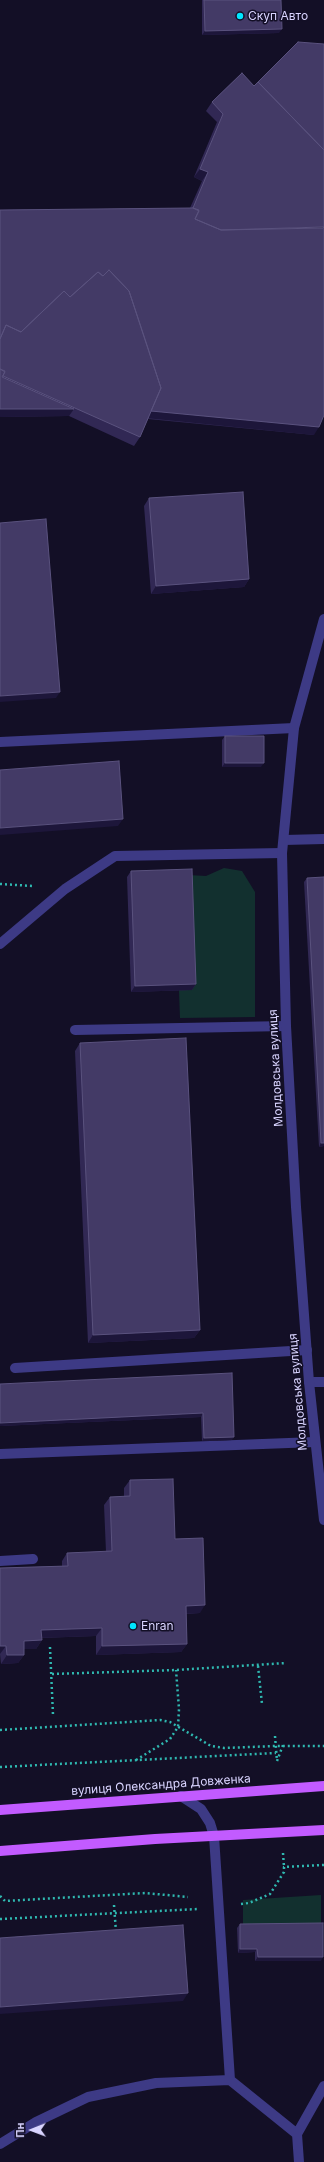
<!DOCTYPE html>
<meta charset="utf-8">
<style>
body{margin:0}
#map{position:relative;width:324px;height:2162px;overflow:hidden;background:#130f26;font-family:Inter,sans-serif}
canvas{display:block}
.north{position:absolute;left:12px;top:2110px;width:40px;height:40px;-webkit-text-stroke:3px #130f26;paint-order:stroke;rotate:269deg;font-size:11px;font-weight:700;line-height:16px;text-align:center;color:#d9d4ff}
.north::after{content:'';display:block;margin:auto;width:14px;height:18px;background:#d9d4ff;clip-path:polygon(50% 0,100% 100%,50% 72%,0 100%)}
</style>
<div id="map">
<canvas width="324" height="2162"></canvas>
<div class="north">Пн</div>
</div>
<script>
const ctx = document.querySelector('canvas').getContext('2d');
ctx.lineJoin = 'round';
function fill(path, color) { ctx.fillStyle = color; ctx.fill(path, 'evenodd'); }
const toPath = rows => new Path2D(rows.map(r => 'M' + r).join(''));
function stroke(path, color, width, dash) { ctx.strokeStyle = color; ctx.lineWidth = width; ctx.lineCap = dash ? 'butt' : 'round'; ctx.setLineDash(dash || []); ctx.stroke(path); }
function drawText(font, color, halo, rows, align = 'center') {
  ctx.font = font + ' Inter,sans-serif'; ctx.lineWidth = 3; ctx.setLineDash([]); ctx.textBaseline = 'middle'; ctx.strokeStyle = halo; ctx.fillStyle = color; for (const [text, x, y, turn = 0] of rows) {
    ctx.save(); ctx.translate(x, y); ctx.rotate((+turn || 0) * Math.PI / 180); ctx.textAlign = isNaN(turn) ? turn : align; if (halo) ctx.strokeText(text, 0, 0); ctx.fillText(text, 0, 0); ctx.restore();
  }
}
const green = toPath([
 [224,868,242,871,255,892,255,1017,180,1018,179,991,188,875,206,876],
 [321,1895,321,1926,243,1928,243,1900]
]);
const path = toPath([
 [0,884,33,886],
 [50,1647,53,1715],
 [258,1666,262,1704],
 [52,1674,176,1670,286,1663],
 [0,1730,160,1720,170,1722,211,1746,224,1748,276,1746,324,1746],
 [275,1736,277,1761],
 [136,1760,170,1739,178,1727,179,1709,176,1670],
 [277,1761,283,1745],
 [0,1767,276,1753],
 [283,1853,284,1867],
 [0,1896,5,1901,145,1893,188,1897],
 [241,1904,249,1903,270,1894,284,1872,284,1867,324,1865],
 [114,1905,116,1932],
 [0,1919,198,1909]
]);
const service = toPath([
 [0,742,294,728],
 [284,840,324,839],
 [0,944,65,889,115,856,282,853],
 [75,1030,286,1026],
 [15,1368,307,1350],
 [309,1382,324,1382],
 [0,1454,315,1442],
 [0,1561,33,1559],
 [181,1796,201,1809,210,1823,214,1836,230,2080],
 [0,2144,36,2122,88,2097,156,2083,230,2080,297,2134],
 [299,2162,297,2134,324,2086]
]);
const minor = toPath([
 [324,619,294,728,282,853,286,1026,296,1207,309,1382,324,1520]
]);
const primary = toPath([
 [0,1810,324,1786],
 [0,1851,155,1839,324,1830]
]);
const wall = toPath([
 [202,0,281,0,279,33,202,35],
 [242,73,314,435,148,419,140,437,134,446,69,416,0,417,0,210,190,208,202,181,194,177,217,122,206,111,212,102],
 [149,498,249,579,244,587,151,594,144,506],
 [225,736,261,767,222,767,222,740],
 [131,871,196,984,192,990,131,992,127,877],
 [307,878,324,1146,319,1147,304,882],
 [80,1043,200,1330,194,1338,88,1343,75,1051],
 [232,1373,232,1440,202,1441,201,1417,0,1426],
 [130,1480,175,1539,200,1613,186,1614,187,1644,181,1652,96,1655,96,1636,41,1638,42,1640,36,1649,24,1649,24,1655,18,1663,1,1664,0,1654,0,1568,62,1566,62,1561,67,1553,106,1552,104,1505,110,1497,124,1497,124,1488],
 [240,1924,321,1961,255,1961,255,1952,238,1953,237,1928]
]);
const shadedWall = toPath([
 [282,29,279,33,202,35,205,31],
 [200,169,208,172,202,181,194,177],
 [0,409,74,409,69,416,0,417],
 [151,411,319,427,314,435,146,418],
 [249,579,244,587,151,594,156,586],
 [60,692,56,698,0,702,0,696],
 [225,763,264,763,261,767,222,767],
 [123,819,118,826,0,835,0,828],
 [196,984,192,990,131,992,135,986],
 [321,1143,324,1143,324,1146,319,1147],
 [200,1330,194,1338,88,1343,93,1335],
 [203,1413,201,1417,0,1426,0,1423],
 [234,1437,232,1440,202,1441,204,1438],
 [205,1605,200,1613,180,1614,186,1606],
 [102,1628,96,1636,35,1638,41,1630],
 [42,1640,36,1649,18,1649,24,1641],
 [187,1644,181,1652,96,1655,102,1646],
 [0,1646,6,1646,0,1654],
 [7,1655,24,1655,18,1663,1,1664],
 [240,1949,257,1949,255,1952,238,1953],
 [258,1957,323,1957,321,1961,255,1961],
 [188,1993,183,2001,0,2014,0,2007]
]);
const building = toPath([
 [204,0,281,0,282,29,205,31,204,0],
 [298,42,324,44,324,150,258,82,298,42],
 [242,73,254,86,258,82,324,150,324,227,323,227,221,230,195,219,199,210,193,208,208,172,200,169,223,114,212,102,242,73],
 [193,208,199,211,195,219,221,230,323,228,324,227,324,415,319,427,151,411,161,388,129,291,109,270,103,276,98,272,70,297,64,291,21,332,6,325,0,339,0,210,193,208],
 [109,270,129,291,161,388,140,437,3,376,5,371,0,369,0,339,6,325,21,332,64,291,70,297,98,272,103,276,109,270],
 [0,369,5,372,2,377,74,409,0,409,0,369],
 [243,492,249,579,156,586,149,498,243,492],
 [46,519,60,692,0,696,0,523,46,519],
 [225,736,264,736,264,763,225,763,225,736],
 [119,761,123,819,0,828,0,770,119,761],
 [192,869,196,984,135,986,131,871,192,869],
 [324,877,324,1143,321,1143,307,878,324,877],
 [186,1038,200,1330,93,1335,80,1043,186,1038],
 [232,1373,234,1437,204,1438,203,1413,0,1423,0,1384,232,1373],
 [173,1479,175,1539,203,1538,205,1605,186,1606,187,1644,102,1646,102,1628,41,1630,42,1640,24,1641,24,1655,7,1655,6,1646,0,1646,0,1568,68,1566,67,1553,112,1551,110,1497,130,1496,130,1480,173,1479],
 [323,1923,323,1957,258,1957,257,1949,240,1949,240,1924,323,1923],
 [183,1925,188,1993,0,2007,0,1938,183,1925]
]);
const markers = [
 [240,16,4,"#00e5ff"],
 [133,1626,4,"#00e5ff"]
];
const poiNames = [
 ["Скуп Авто",248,16],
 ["Enran",141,1626]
];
const streetNames = [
 ["Молдовська вулиця",276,1068,-93],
 ["Молдовська вулиця",298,1392,-95],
 ["вулиця Олександра Довженка",161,1785,-4]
];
fill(green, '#12302f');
stroke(path, '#2fb8b0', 2.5, [2, 3]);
stroke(service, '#3d3a85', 10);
stroke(minor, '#3d3a85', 10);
stroke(primary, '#c25bff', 10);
fill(wall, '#312854');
fill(shadedWall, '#1d163a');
fill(building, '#433a66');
stroke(building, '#5a527e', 1);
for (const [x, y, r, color] of markers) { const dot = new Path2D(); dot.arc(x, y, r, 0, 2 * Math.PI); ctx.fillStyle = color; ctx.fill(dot); stroke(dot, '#130f26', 1.5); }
drawText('12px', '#d9d4ff', '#130f26', poiNames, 'left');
drawText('12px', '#d9d4ff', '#130f26', streetNames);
</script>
